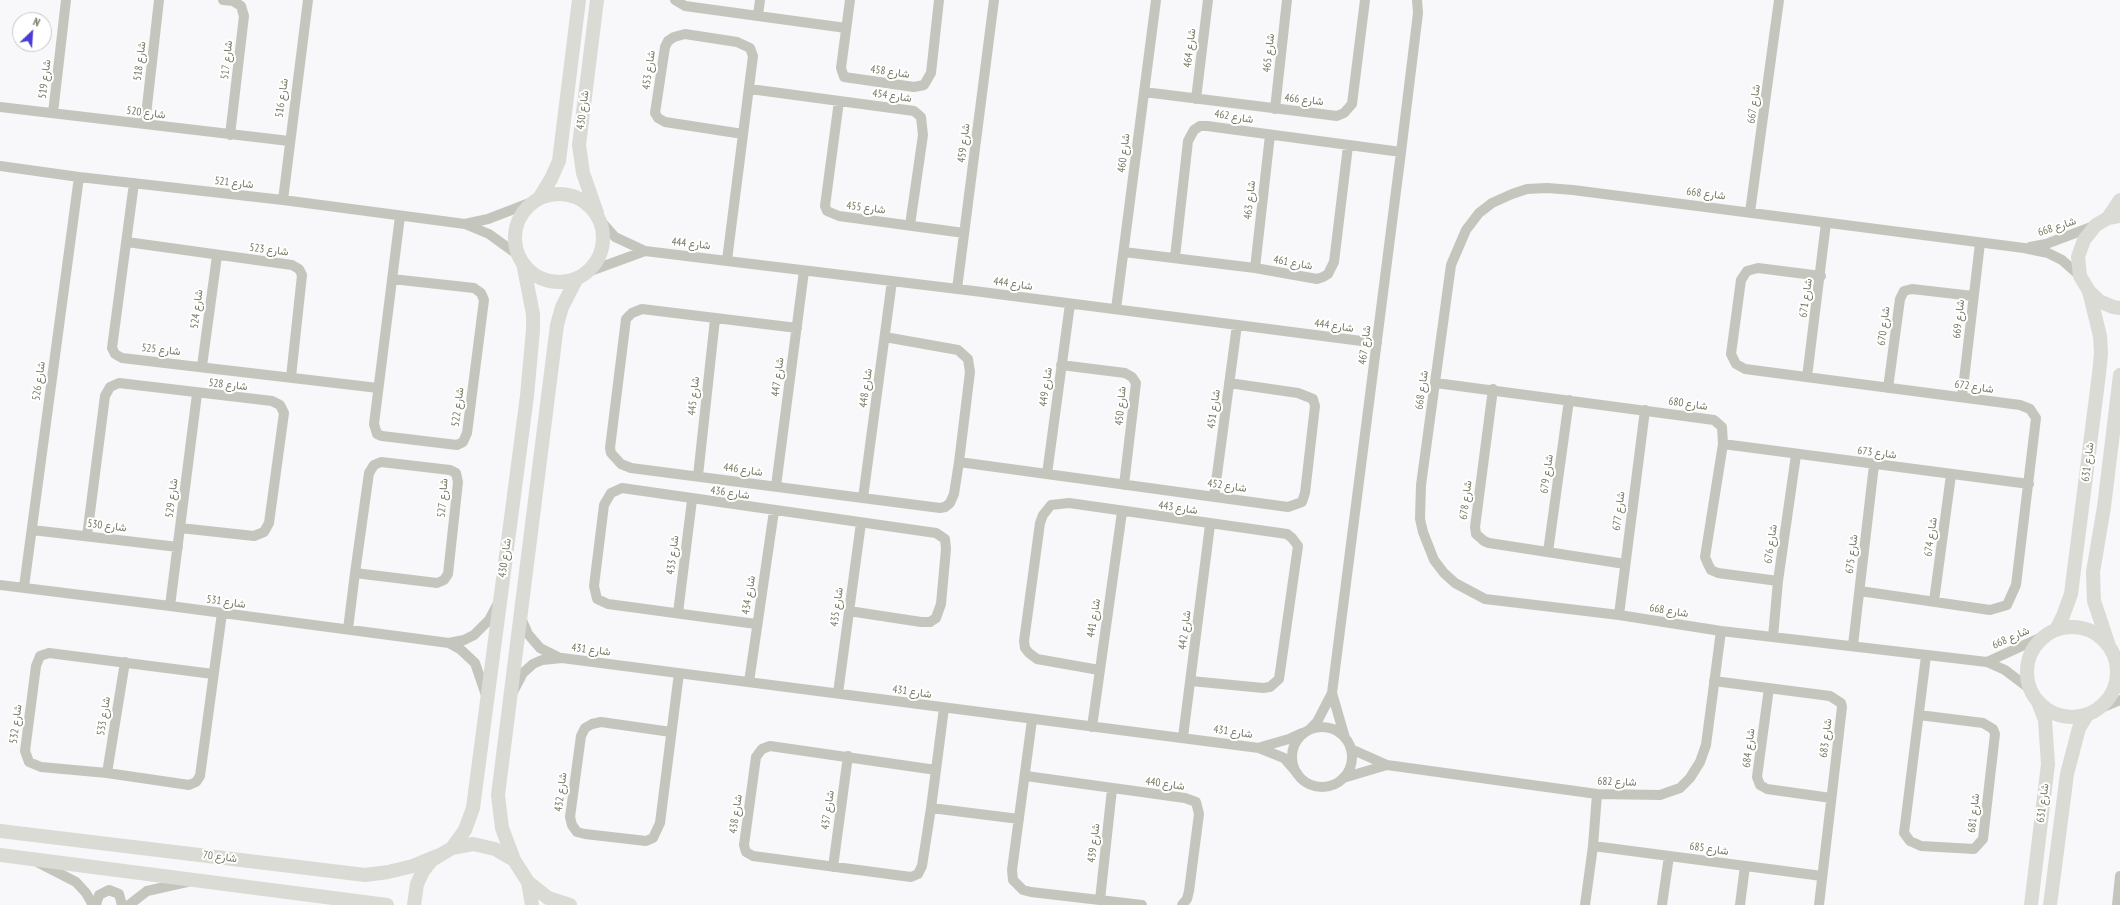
<!DOCTYPE html>
<meta charset="utf-8">
<style>
body{margin:0}
#map{position:relative;width:2120px;height:905px;overflow:hidden;background:#f8f7f9;font-family:"PT Sans Narrow",sans-serif}
canvas{display:block}
.north{position:absolute;left:12px;top:12px;width:40px;height:40px;box-sizing:border-box;background:#fff;border:1px solid #c7c9c0;border-radius:50%;rotate:25deg;font-size:11px;font-weight:700;line-height:16px;text-align:center;color:#727961}
.north::after{content:'';display:block;margin:auto;width:14px;height:18px;background:#4a3bd5;clip-path:polygon(50% 0,100% 100%,50% 72%,0 100%)}
</style>
<div id="map">
<canvas width="2120" height="905"></canvas>
<div class="north">N</div>
</div>
<script>
const ctx = document.querySelector('canvas').getContext('2d');
ctx.lineJoin = 'round';
const toPath = rows => new Path2D(rows.map(r => 'M' + r).join(''));
function stroke(path, color, width, dash) { ctx.strokeStyle = color; ctx.lineWidth = width; ctx.lineCap = dash ? 'butt' : 'round'; ctx.setLineDash(dash || []); ctx.stroke(path); }
function drawText(font, color, halo, rows, align = 'center') {
  ctx.font = font + ' "PT Sans Narrow",Vazirmatn,sans-serif'; ctx.lineWidth = 4; ctx.setLineDash([]); ctx.textBaseline = 'middle'; ctx.strokeStyle = halo; ctx.fillStyle = color; for (const [text, x, y, turn = 0] of rows) {
    ctx.save(); ctx.translate(x, y); ctx.rotate((+turn || 0) * Math.PI / 180); ctx.textAlign = isNaN(turn) ? turn : align; if (halo) ctx.strokeText(text, 0, 0); ctx.fillText(text, 0, 0); ctx.restore();
  }
}
const street = toPath([
 [223,0,233,1,241,6,244,16,230,135],
 [675,0,685,6,846,28],
 [850,0,841,68,844,77,914,87,924,85,931,73,939,0],
 [758,15,760,0],
 [750,89,914,111,921,117,923,135,910,225],
 [1144,92,1337,116,1344,113,1352,104,1365,0],
 [1196,99,1208,0],
 [839,101,825,206,827,211,839,216,964,233],
 [0,107,289,141],
 [1275,109,1287,0],
 [53,113,66,0],
 [145,124,159,0],
 [0,166,79,177,283,200,465,224,489,234,518,255],
 [134,183,112,348,115,354,122,358,378,388],
 [283,200,308,0],
 [1750,212,1779,0],
 [599,219,615,237,645,251,974,291,1377,343],
 [465,224,488,219,532,202],
 [127,242,292,265,299,269,302,275,291,377],
 [2030,247,2046,244,2094,226],
 [1124,252,1255,268,1317,279,1323,277,1328,274,1334,262,1348,146],
 [1175,257,1188,141,1194,130,1200,126,1207,126,1401,152],
 [727,260,753,56,750,48,737,42,685,34,674,37,668,41,665,47,655,113,658,118,665,122,743,134],
 [1255,268,1270,135],
 [585,273,645,251],
 [1821,276,1758,268,1747,271,1741,280,1731,354,1736,364,1745,369,2020,405,2030,409,2036,418,2016,585,2007,605,1990,610,1860,591],
 [392,279,474,288,481,293,484,300,467,433,463,442,457,445,382,436,377,434,374,424,400,216],
 [957,289,994,0],
 [1116,309,1156,0],
 [797,328,642,309,632,313,626,319,610,448,611,453,621,464,631,468,940,508,945,507,950,503,954,494,959,462,970,372,968,359,958,350,885,337],
 [1061,365,1125,373,1132,377,1136,383,1124,485],
 [202,366,217,256],
 [1807,377,1826,223],
 [1436,383,1714,420,1722,427,1723,444,1705,557,1708,564,1711,570,1718,573,1778,581],
 [1888,388,1900,299,1904,291,1912,289,1973,296],
 [1493,389,1475,527,1476,534,1484,541,1489,543,1625,564],
 [1962,397,1980,243],
 [1723,444,2029,484],
 [959,462,1288,507,1302,502,1305,493,1315,406,1313,399,1298,393,1229,383],
 [1047,474,1070,304],
 [698,476,715,319],
 [776,486,804,271],
 [1214,497,1237,325],
 [863,498,892,281],
 [32,530,178,547],
 [87,536,105,396,110,387,119,383,272,401,280,405,284,413,269,523,264,532,254,536,180,528],
 [1548,552,1569,400],
 [0,585,170,606,449,643,464,640,474,635,489,620,497,605],
 [24,587,79,177],
 [1934,601,1951,475],
 [170,606,197,394],
 [678,613,692,500],
 [1619,615,1645,410],
 [521,618,528,634,540,648,560,658],
 [756,624,608,604,597,599,594,586,604,505,611,493,622,488,936,533,945,539,946,549,941,604,936,618,930,622,921,622,849,611],
 [348,629,355,573,369,473,374,465,381,462,450,470,456,473,458,482,448,574,444,580,437,583,355,573],
 [1773,637,1778,581,1796,455],
 [449,643,460,649,475,663,486,695],
 [1853,645,1874,465],
 [2114,656,2120,666],
 [1987,662,2044,636],
 [1099,670,1037,659,1029,653,1025,648,1024,641,1040,523,1043,515,1051,505,1069,503,1287,534,1292,538,1298,546,1279,679,1270,687,1263,688,1191,681],
 [213,674,49,653,40,656,36,666,25,751,29,762,41,767,107,773,189,785,196,782,200,776,222,613],
 [1714,681,1830,696,1841,703,1842,707,1819,905],
 [749,682,774,511],
 [1769,688,1757,777,1760,785,1767,789,1831,798],
 [2030,689,2005,670,1987,662,1721,631,1619,615,1485,599,1455,583,1444,573,1434,560,1423,532,1420,519,1421,485,1451,265,1466,230,1479,213,1492,203,1512,194,1527,189,1547,188,1573,190,2024,248,2048,253,2062,260,2080,276],
 [513,692,523,673,533,664,542,660,562,658,1259,748,1284,758,1297,773],
 [838,693,861,523],
 [1332,693,1345,738],
 [2099,709,2120,700],
 [1919,715,1983,723,1993,729,1995,734,1983,839,1974,849,1921,846,1910,841,1904,833,1926,656],
 [1032,720,1012,870,1013,880,1023,890,1031,892,1142,905],
 [1092,727,1122,512],
 '1292 757a30 30 0 1 1 60 0a30 30 0 1 1-60 0Z',
 [1309,730,1317,722,1332,693,1401,152,1418,13,1417,0],
 [671,732,601,722,592,724,585,728,581,736,570,817,572,825,577,832,585,834,646,841,653,838,660,823,679,673],
 [1183,737,1210,525],
 [1261,747,1289,739,1302,733],
 [1351,749,1387,765,1597,794,1660,795,1680,788,1690,778,1700,762,1706,745,1721,631],
 [936,770,770,746,762,749,756,757,744,845,746,852,753,856,911,877,918,874,922,866,931,808,936,770,944,708],
 [107,773,125,662],
 [1026,776,1185,798,1196,802,1199,814,1189,891,1187,899,1182,905],
 [1343,778,1387,765],
 [931,808,1019,819],
 [1593,846,1822,876],
 [39,863,76,882,86,893,93,905],
 [833,867,848,756],
 [1100,900,1112,789],
 [96,905,99,895,109,890,119,894,122,905],
 [129,905,147,891,187,882],
 [1585,905,1593,846,1597,794],
 [1662,905,1669,856],
 [1740,905,1745,866],
 [2117,905,2120,876]
]);
const secondary = toPath([
 '515 238a44 44 0 1 1 88 0a44 44 0 1 1-88 0Z',
 [540,197,551,179,559,161,579,0],
 [597,213,583,173,579,145,597,0],
 [2120,216,2108,218,2096,225,2084,240,2078,257,2080,276,2089,291,2099,301,2113,307,2120,308],
 [2108,218,2120,200],
 '2027 672a45 45 0 1 1 90 0a45 45 0 1 1-90 0Z',
 [2056,630,2063,616,2071,594,2099,374,2101,353,2100,336,2089,291],
 [2108,643,2094,601,2093,572,2104,507,2120,375],
 [0,831,365,875,388,872,413,866,437,856],
 [452,848,465,830,473,808,527,396,533,330,533,314,523,263],
 [0,855,387,905],
 [514,860,502,828,498,795,557,325,562,307,577,278],
 [528,882,548,898,570,905],
 [414,905,417,884,423,871,432,860,452,848,473,844,495,849,514,860,528,882,532,905],
 [2031,905,2048,764,2045,720,2038,702],
 [2050,905,2067,774,2079,728,2087,715]
]);
const streetNames = [
 ["شارع 464",1190,48,-83],
 ["شارع 465",1269,53,-84],
 ["شارع 517",227,60,-84],
 ["شارع 518",140,61,-83],
 ["شارع 453",649,70,-82],
 ["شارع 458",890,72,8],
 ["شارع 519",45,79,-83],
 ["شارع 454",892,96,8],
 ["شارع 516",282,98,-82],
 ["شارع 466",1304,100,6],
 ["شارع 667",1754,104,-82],
 ["شارع 430",583,110,-83],
 ["شارع 520",146,113,7],
 ["شارع 462",1234,117,9],
 ["شارع 459",964,143,-83],
 ["شارع 460",1124,153,-83],
 ["شارع 521",234,183,6],
 ["شارع 668",1706,194,7],
 ["شارع 463",1250,200,-84],
 ["شارع 455",866,208,7],
 ["شارع 668",2057,227,-18],
 ["شارع 444",691,244,6],
 ["شارع 523",269,250,7],
 ["شارع 461",1293,263,10],
 ["شارع 444",1013,284,8],
 ["شارع 671",1806,298,-82],
 ["شارع 524",197,309,-83],
 ["شارع 669",1959,319,-84],
 ["شارع 444",1334,326,8],
 ["شارع 670",1884,326,-83],
 ["شارع 467",1365,345,-83],
 ["شارع 525",161,350,6],
 ["شارع 447",778,377,-83],
 ["شارع 526",39,381,-82],
 ["شارع 528",228,385,6],
 ["شارع 449",1046,387,-82],
 ["شارع 672",1974,387,8],
 ["شارع 448",866,388,-82],
 ["شارع 668",1422,390,-82],
 ["شارع 445",694,396,-84],
 ["شارع 680",1688,404,8],
 ["شارع 450",1121,406,-85],
 ["شارع 522",458,407,-83],
 ["شارع 451",1214,409,-82],
 ["شارع 673",1877,453,7],
 ["شارع 631",2088,462,-83],
 ["شارع 446",743,470,8],
 ["شارع 679",1547,474,-82],
 ["شارع 452",1227,486,8],
 ["شارع 436",730,493,8],
 ["شارع 529",172,498,-83],
 ["شارع 527",443,498,-86],
 ["شارع 678",1466,500,-83],
 ["شارع 443",1178,508,8],
 ["شارع 677",1619,511,-83],
 ["شارع 530",107,526,7],
 ["شارع 674",1931,537,-82],
 ["شارع 676",1771,544,-82],
 ["شارع 675",1852,554,-83],
 ["شارع 433",673,555,-83],
 ["شارع 430",505,558,-82],
 ["شارع 434",749,595,-81],
 ["شارع 531",226,602,8],
 ["شارع 435",837,607,-82],
 ["شارع 668",1669,611,9],
 ["شارع 441",1094,618,-81],
 ["شارع 442",1185,630,-83],
 ["شارع 668",2011,638,-24],
 ["شارع 431",591,650,7],
 ["شارع 431",912,692,8],
 ["شارع 533",104,716,-81],
 ["شارع 532",16,724,-83],
 ["شارع 431",1233,732,8],
 ["شارع 683",1826,738,-83],
 ["شارع 684",1749,748,-83],
 ["شارع 682",1617,782,2],
 ["شارع 440",1165,784,8],
 ["شارع 432",561,792,-83],
 ["شارع 631",2043,803,-83],
 ["شارع 437",828,810,-82],
 ["شارع 681",1974,813,-84],
 ["شارع 438",736,814,-82],
 ["شارع 439",1094,843,-83],
 ["شارع 685",1709,849,8],
 ["شارع 70",220,857,7]
];
stroke(street, '#c4c6be', 10);
stroke(secondary, '#dadbd5', 14);
drawText('11px', '#727961', '#fff', streetNames);
</script>
